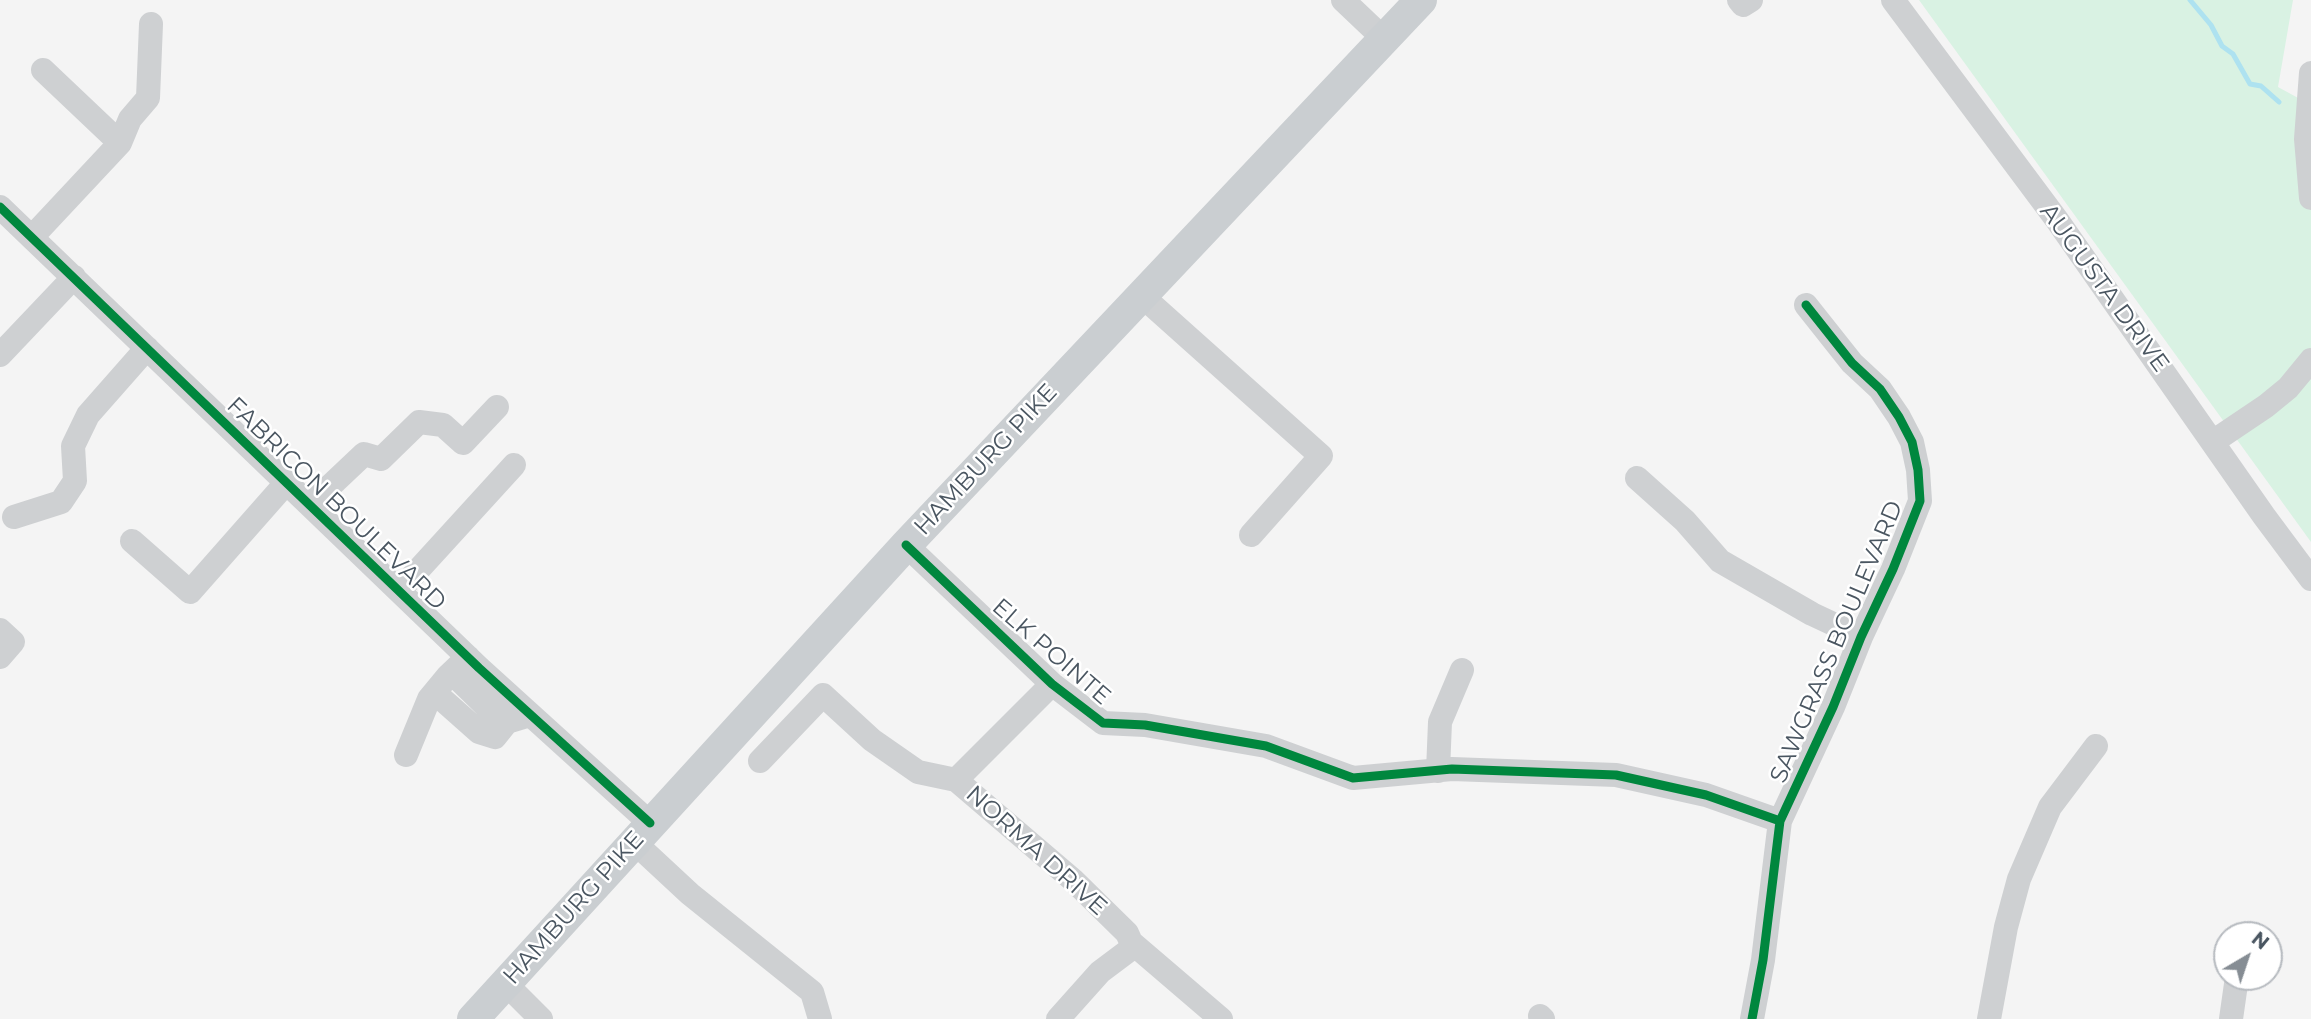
<!DOCTYPE html>
<style>
body{margin:0}
#map{position:relative;width:2311px;height:1019px;overflow:hidden;background:#f4f4f4;font-family:Montserrat,sans-serif}
canvas{display:block}
.north{position:absolute;left:2213px;top:921px;width:70px;height:70px;box-sizing:border-box;background:#fff;border:2px solid #b7bbc0;border-radius:50%;rotate:39deg;font-size:19px;font-weight:700;line-height:28px;text-align:center;color:#4a5661}
.north::after{content:'';display:block;margin:auto;width:24px;height:32px;background:#868d94;clip-path:polygon(50% 0,100% 100%,50% 72%,0 100%)}
</style>
<div id="map">
<canvas width="2311" height="1019"></canvas>
<div class="north">N</div>
</div>
<script>
const ctx = document.querySelector('canvas').getContext('2d');
ctx.lineJoin = 'round';
function fill(path, color) { ctx.fillStyle = color; ctx.fill(path, 'evenodd'); }
const toPath = rows => new Path2D(rows.map(r => 'M' + r).join(''));
function stroke(path, color, width, dash) { ctx.strokeStyle = color; ctx.lineWidth = width; ctx.lineCap = dash ? 'butt' : 'round'; ctx.setLineDash(dash || []); ctx.stroke(path); }
function drawText(font, color, halo, rows, align = 'center') {
  ctx.font = font + ' Montserrat,sans-serif'; ctx.lineWidth = 5; ctx.setLineDash([]); ctx.textBaseline = 'middle'; ctx.strokeStyle = halo; ctx.fillStyle = color; for (const [text, x, y, turn = 0] of rows) {
    ctx.save(); ctx.translate(x, y); ctx.rotate((+turn || 0) * Math.PI / 180); ctx.textAlign = isNaN(turn) ? turn : align; if (halo) ctx.strokeText(text, 0, 0); ctx.fillText(text, 0, 0); ctx.restore();
  }
}
const green = toPath([
 [1919,0,2293,0,2278,87,2311,105,2311,542]
]);
const stream = toPath([
 [2190,0,2211,25,2222,46,2233,54,2250,84,2261,86,2279,102]
]);
const minor = toPath([
 [1343,0,1383,38],
 [1739,0,1743,5,1751,0],
 [1893,0,2057,220,2264,516,2311,579],
 [2311,73,2306,139,2311,198],
 [120,143,130,119,148,98,151,24],
 [0,207,479,668,650,823],
 [32,237,120,143,43,70],
 [1142,296,1321,456,1251,535],
 [0,355,74,277],
 [2214,441,2266,406,2288,388,2311,360],
 [1637,478,1685,521,1720,561,1812,614,1861,637],
 [310,505,364,454,381,459,419,422,443,425,463,443,497,407],
 [14,517,61,502,75,481,73,446,88,415,147,348],
 [132,541,190,592,287,482],
 [906,545,1052,684,1103,723,1145,725,1266,746,1353,778,1452,769,1616,775,1706,795,1780,821],
 [399,591,514,465],
 [0,630,13,642,0,657],
 [452,673,495,715,507,722,530,715],
 [1052,684,956,780,1073,880,1127,933,1131,942,1132,948,1100,972,1058,1019],
 [435,693,479,732,495,737,507,722],
 [406,755,429,699,448,676,468,657],
 [760,761,823,695,872,740,918,772,956,780],
 [1438,771,1440,722,1462,670],
 [634,842,690,894,812,992,820,1019],
 [1131,942,1221,1019],
 [506,984,541,1019],
 [1540,1016,1543,1019],
 [1752,1019,1763,960,1780,821,1833,707,1861,637,1893,569,1920,501,1918,470,1912,442,1899,417,1880,389,1852,363,1806,305],
 [1989,1019,2006,927,2019,879,2050,807,2096,746],
 [2231,1019,2237,977]
]);
const major = toPath([
 [473,1019,906,545,1421,0]
]);
const cycleway = toPath([
 [0,207,479,668,650,823],
 [906,545,1052,684,1103,723,1145,725,1266,746,1353,778,1452,769,1616,775,1706,795,1780,821],
 [1752,1019,1763,960,1780,821,1833,707,1861,637,1893,569,1920,501,1918,470,1912,442,1899,417,1880,389,1852,363,1806,305]
]);
const streetNames = [
 ["AUGUSTA DRIVE",2104,288,54],
 ["HAMBURG PIKE",986,460,-47],
 ["FABRICON BOULEVARD",336,504,44],
 ["SAWGRASS BOULEVARD",1837,642,-67],
 ["ELK POINTE",1051,652,41],
 ["NORMA DRIVE",1036,851,42],
 ["HAMBURG PIKE",574,908,-48]
];
fill(green, '#d9f2e3');
stroke(stream, '#aee2f0', 5);
stroke(minor, '#ced0d2', 24);
stroke(major, '#caced1', 32);
stroke(cycleway, '#00873e', 9);
drawText('24px', '#4a5661', '#fff', streetNames);
</script>
